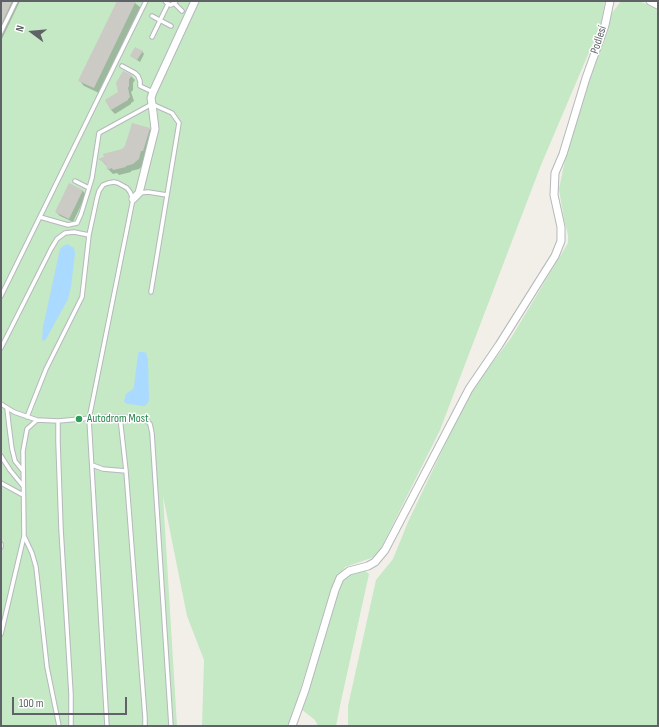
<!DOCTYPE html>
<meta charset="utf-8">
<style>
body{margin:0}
#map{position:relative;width:659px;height:727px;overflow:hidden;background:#f1efe8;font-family:"Sofia Sans Condensed",sans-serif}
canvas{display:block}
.frame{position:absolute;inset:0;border:2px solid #5f6368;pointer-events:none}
.north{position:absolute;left:12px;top:12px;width:40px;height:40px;-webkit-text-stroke:3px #fff;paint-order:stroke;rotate:286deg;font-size:11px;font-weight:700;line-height:16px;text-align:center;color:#5f6368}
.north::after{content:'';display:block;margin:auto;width:14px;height:18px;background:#5f6368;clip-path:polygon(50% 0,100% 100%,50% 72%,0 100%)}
.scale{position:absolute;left:12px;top:697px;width:115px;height:18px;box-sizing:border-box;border:2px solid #5f6368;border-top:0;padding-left:5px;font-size:12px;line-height:14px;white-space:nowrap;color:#5f6368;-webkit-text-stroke:3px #fff;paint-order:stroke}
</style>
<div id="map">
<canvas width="659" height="727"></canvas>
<div class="frame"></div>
<div class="north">N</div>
<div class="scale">100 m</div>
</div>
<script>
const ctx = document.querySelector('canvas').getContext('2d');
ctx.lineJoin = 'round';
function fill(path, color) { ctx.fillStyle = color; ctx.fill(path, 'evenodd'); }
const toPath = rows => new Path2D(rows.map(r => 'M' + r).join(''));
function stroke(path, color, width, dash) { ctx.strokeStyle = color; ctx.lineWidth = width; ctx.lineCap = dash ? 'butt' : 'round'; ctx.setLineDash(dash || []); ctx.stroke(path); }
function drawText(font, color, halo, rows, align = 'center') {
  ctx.font = font + ' "Sofia Sans Condensed",sans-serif'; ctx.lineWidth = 3; ctx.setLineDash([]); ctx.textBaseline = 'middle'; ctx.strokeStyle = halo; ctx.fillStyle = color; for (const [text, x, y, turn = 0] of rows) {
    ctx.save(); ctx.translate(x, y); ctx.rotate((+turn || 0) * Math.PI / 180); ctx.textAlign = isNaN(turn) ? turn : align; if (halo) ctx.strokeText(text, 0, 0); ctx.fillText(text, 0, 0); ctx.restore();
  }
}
const green = toPath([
 [1,1,605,1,601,24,541,165,440,430,377,556,345,567,331,589,295,707,289,726,202,726,204,660,187,616,163,496,177,726,1,726],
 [621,1,639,1,658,9,658,726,348,726,348,706,376,580,393,559,408,522,470,392,511,338,568,243,568,235,564,219,559,189,565,160,587,86,612,13],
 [364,570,369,574,341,701,336,726,318,726,315,720,301,709,338,588,349,574]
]);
const water = toPath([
 [67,244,74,248,75,253,71,287,68,299,46,339,44,341,42,340,43,327,60,249,63,246],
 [139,352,144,352,146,353,148,360,149,401,147,404,144,406,128,404,125,403,124,401,126,394,133,389,134,386,138,354]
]);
const shadow = toPath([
 [1,1,20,1,1,41],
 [118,1,132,1,135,3,141,8,99,93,84,86,79,80],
 [142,51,144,54,140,62,131,56],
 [131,76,135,80,133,83,133,90,131,92,134,101,131,103,131,104,115,114,111,110,106,101,120,93],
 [149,129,155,134,144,164,139,169,131,171,131,172,119,175,117,173,113,174,108,169,107,166,100,159,122,150],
 [70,185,83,191,86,195,73,222,60,216,56,212]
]);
const building = toPath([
 [1,1,12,1,1,25],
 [117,1,136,1,94,88,78,81],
 [135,47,143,51,137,60,130,56],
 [123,71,132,75,129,79,129,86,128,88,130,97,128,99,128,100,111,110,105,100,118,92,116,83],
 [132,123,150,128,143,151,141,151,139,159,133,164,126,166,126,167,113,170,112,168,107,170,106,164,98,159,104,157,103,154,122,149,125,146],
 [69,183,83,190,69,219,55,212]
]);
const lane = toPath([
 [165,1,168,4,171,5,174,3,176,1],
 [174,3,182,11],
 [152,16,171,26],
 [1,32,16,1],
 [152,37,168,4],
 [122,66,135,73,138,76,140,81,140,86,153,92],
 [89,188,92,178,99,133,152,104,172,113,179,123,151,292],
 [139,193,148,192,167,195],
 [40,217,68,225,77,223,81,214,89,188,75,181],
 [1,296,146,1],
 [1,348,51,249,57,239,65,233,74,232,89,235],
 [1,404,14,412,37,420],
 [7,408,9,426,12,449,15,461,23,471],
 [27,417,46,369,82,297,89,235,97,198,99,191,103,185,108,183,114,182,118,183,127,188,130,192,133,199,89,419,107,726],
 [120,417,126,471,145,717,145,726],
 [58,421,58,442,61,529,71,694,71,726],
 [1,456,10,470,23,486],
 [92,465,103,469,126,471],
 [1,483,23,495],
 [24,536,32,553,36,567,47,667,59,726],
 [1,544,1,547],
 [1,634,24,536,23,451,27,429,37,420,58,421,103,417,120,417,139,418,146,420,150,424,152,433,171,726]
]);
const street = toPath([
 [650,1,658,5],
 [133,199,139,193,155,129,152,104,151,98,153,92,195,1],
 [292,726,305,690,335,590,340,578,349,571,368,566,375,562,385,550,469,389,499,345,555,256,561,241,561,227,554,195,555,173,563,154,586,78,605,25,610,1]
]);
const markers = [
 [79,419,4,"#2e9e5b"]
];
const streetNames = [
 ["Podlesí",599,40,-72]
];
const leisureNames = [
 ["Autodrom Most",87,419]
];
fill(green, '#c5e8c5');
fill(water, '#aadaff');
fill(shadow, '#0003');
fill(building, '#cccac5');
stroke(lane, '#b5b8bc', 5.5);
stroke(street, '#b5b8bc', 9);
stroke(lane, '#fff', 3.5);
stroke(street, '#fff', 7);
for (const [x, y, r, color] of markers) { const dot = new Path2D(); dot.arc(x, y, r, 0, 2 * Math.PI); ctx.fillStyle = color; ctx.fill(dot); stroke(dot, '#fff', 1.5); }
drawText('12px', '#5f6368', '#fff', streetNames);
drawText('12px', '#27864d', '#fff', leisureNames, 'left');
</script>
